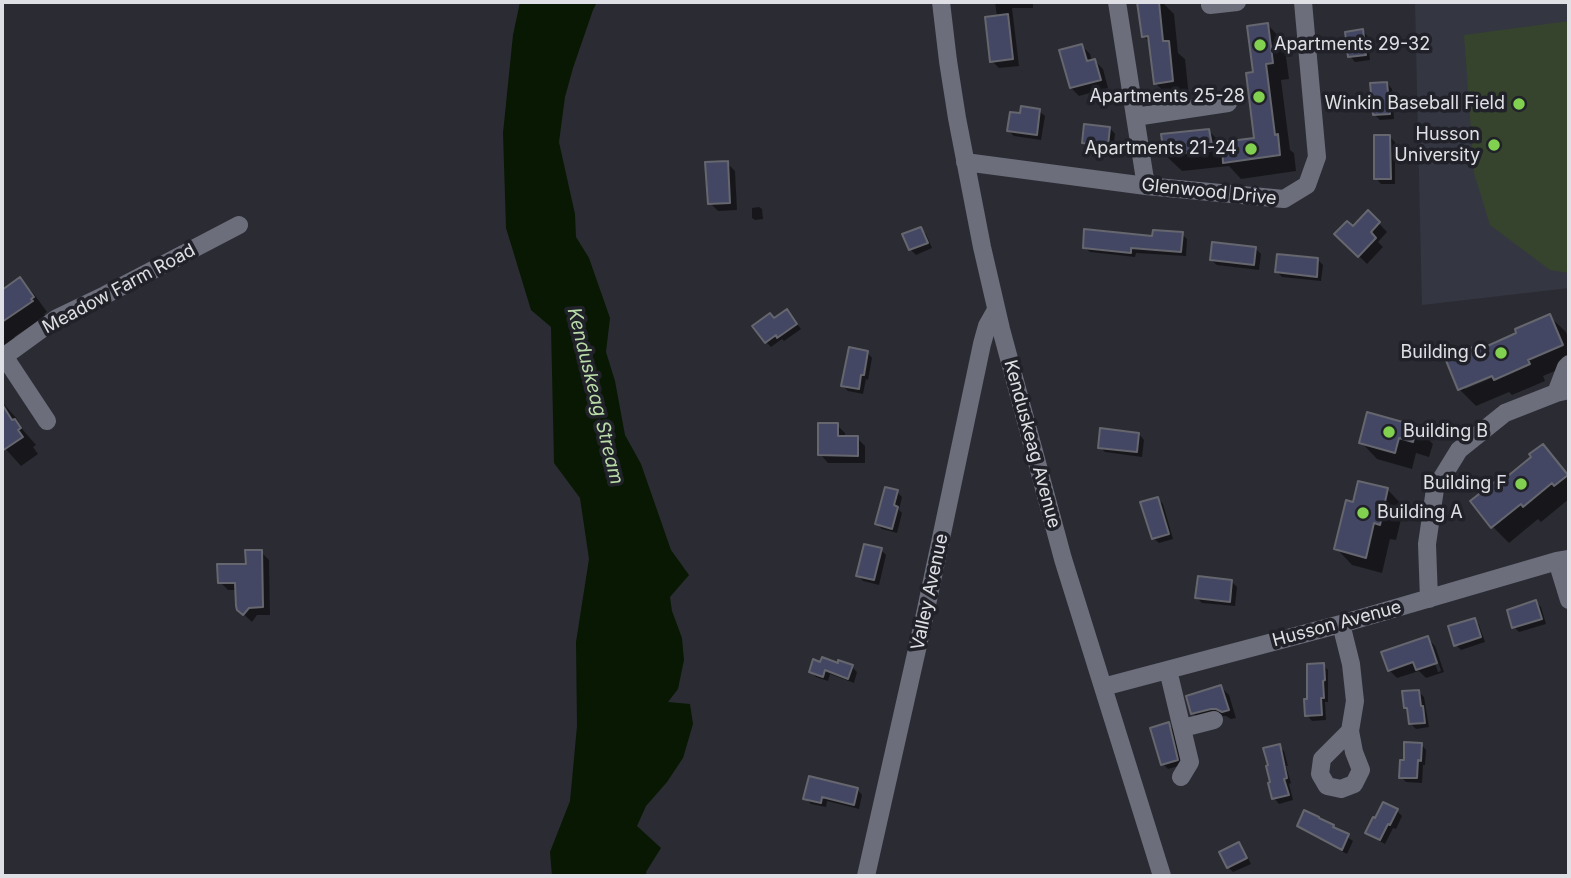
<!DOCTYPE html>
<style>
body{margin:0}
#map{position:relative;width:1571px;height:878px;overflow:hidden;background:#2b2c33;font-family:Inter,sans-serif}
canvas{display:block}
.frame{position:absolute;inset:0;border:4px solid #dfe0e5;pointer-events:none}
</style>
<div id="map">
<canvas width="1571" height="878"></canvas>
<div class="frame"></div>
</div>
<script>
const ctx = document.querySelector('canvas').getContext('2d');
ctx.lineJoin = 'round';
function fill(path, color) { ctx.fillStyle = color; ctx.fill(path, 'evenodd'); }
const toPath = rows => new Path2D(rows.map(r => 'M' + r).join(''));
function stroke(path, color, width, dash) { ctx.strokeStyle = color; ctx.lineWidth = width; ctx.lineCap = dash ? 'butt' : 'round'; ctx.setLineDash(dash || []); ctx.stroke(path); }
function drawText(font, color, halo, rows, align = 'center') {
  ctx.font = font + ' Inter,sans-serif'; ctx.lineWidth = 7; ctx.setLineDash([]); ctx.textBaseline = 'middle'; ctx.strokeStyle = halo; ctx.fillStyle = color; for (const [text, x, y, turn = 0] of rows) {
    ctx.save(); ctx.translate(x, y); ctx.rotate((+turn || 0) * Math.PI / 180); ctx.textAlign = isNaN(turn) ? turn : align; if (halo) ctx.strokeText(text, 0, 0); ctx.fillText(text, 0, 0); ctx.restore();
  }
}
const built = toPath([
 [1415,2,1569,2,1569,288,1422,305]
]);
const green = toPath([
 [1569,21,1569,273,1550,270,1490,225,1474,173,1464,35]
]);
const water = toPath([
 [520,2,597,2,593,10,573,68,565,97,559,142,575,214,576,237,589,258,610,318,606,352,615,381,625,435,641,464,671,550,689,575,670,597,672,611,682,638,684,660,678,689,668,702,690,704,693,724,683,758,667,782,646,806,637,826,661,848,646,872,647,876,552,876,550,852,570,801,577,726,576,642,589,559,580,498,554,463,551,327,531,310,506,228,503,133,513,35]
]);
const shadow = toPath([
 [995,2,1033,2,1033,8,1012,8,1019,66,999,68,992,61,997,17],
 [1139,2,1162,2,1174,14,1178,53,1185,59,1189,97,1172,99,1155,83,1151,43,1143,36],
 [1268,25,1284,42,1289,79,1281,80,1290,150,1294,153,1296,171,1241,179,1229,166,1182,171,1165,155,1209,131,1222,144,1256,139,1255,74],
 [1363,31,1368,37,1370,60,1355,62,1350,56],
 [1082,46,1090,54,1092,62,1095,61,1103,69,1108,88,1079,96,1071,88],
 [1387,83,1392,89,1394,119,1380,120,1375,115],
 [1039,111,1045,116,1041,140,1014,136,1009,131,1022,115],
 [1110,128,1115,134,1113,150,1089,148,1083,142],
 [1390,137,1395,142,1395,184,1381,184,1376,178],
 [727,163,735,171,737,210,718,211,710,203],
 [759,207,762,209,763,219,755,220,752,218,752,208],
 [1368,212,1387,232,1378,242,1383,247,1367,264,1337,234,1353,228],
 [921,229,926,234,932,248,916,255,910,249,905,235],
 [1182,234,1187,239,1186,256,1136,253,1135,257,1090,252,1084,247],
 [1256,249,1261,254,1259,270,1217,265,1211,260],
 [1318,260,1323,265,1321,281,1282,277,1277,272],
 [20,279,34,294,47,312,44,314,46,316,14,337,15,338,2,349,2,293],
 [1549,316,1566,332,1569,340,1569,365,1543,376,1545,381,1512,395,1509,392,1476,406,1459,389,1483,349,1519,334],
 [1500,371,1501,374,1465,389,1465,385],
 [792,317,801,329,784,341,782,339,771,347,766,342,775,320],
 [867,352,872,358,868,380,866,379,863,394,848,391,843,386],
 [2,402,17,419,23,430,36,445,33,447,38,454,21,466,2,445],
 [837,425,845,433,845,438,857,438,865,446,865,463,828,463,820,454],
 [1416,427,1433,444,1429,457,1416,453,1412,469,1377,459,1361,442],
 [1139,434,1144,440,1142,457,1105,452,1100,447],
 [1542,446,1569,475,1569,499,1541,522,1538,519,1509,543,1492,526,1503,482,1534,458],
 [1388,490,1404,507,1396,540,1390,539,1382,573,1352,565,1336,548,1354,504],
 [897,492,902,497,899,510,902,513,897,533,882,529,877,524],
 [1158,499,1163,504,1173,539,1159,543,1153,538],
 [881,550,886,555,879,585,863,581,858,575],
 [261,552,269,560,270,615,257,615,252,622,238,609,237,590,228,590,220,582,247,565],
 [1232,582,1237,587,1235,606,1202,603,1197,598],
 [1536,602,1541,607,1546,624,1519,632,1514,627],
 [1474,620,1479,625,1485,642,1461,650,1456,645],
 [1427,638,1435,646,1444,672,1426,678,1419,671,1397,678,1389,670],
 [1429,646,1433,646,1441,671,1438,672],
 [814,662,852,667,857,672,854,683,830,674,828,681,816,677,811,672],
 [1323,665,1328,670,1328,702,1325,702,1326,720,1312,721,1307,715],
 [1221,687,1229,695,1236,718,1231,719,1226,716,1220,716,1201,721,1193,713],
 [1419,692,1424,697,1429,727,1416,729,1410,723,1409,710,1406,707],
 [1168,724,1173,729,1182,765,1168,769,1163,764],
 [1421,744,1426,750,1425,765,1423,765,1422,783,1406,782,1401,777,1405,762],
 [1279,746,1284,751,1288,766,1286,766,1291,783,1289,784,1293,800,1279,804,1274,798,1272,784],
 [857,789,862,795,859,809,827,801,826,807,811,804,805,798],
 [1384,804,1397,811,1402,816,1396,829,1393,828,1385,844,1372,837,1367,832,1376,820],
 [1299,826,1333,827,1353,841,1347,854,1304,831],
 [1239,845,1244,850,1251,864,1233,872,1228,867]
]);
const building = toPath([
 [1137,2,1159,2,1163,41,1169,41,1173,81,1154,84,1148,36,1142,37,1137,2],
 [1008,14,1013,59,990,62,985,17,1008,14],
 [1268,23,1273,63,1266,64,1275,135,1278,134,1280,155,1223,163,1222,142,1254,138,1246,73,1253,72,1247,26,1268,23],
 [1363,29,1366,55,1348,57,1345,32,1363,29],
 [1082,44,1087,61,1095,59,1101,80,1070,88,1059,50,1082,44],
 [1387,82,1390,114,1373,115,1370,83,1387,82],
 [1021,106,1040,109,1037,135,1007,131,1010,112,1020,113,1021,106],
 [1084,124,1110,127,1108,146,1082,143,1084,124],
 [1209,129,1213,150,1164,155,1161,134,1209,129],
 [1374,135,1390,135,1391,179,1374,179,1374,135],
 [728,161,730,203,708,204,705,162,728,161],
 [1368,210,1380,222,1371,232,1376,238,1358,257,1334,234,1347,221,1353,226,1368,210],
 [921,227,928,243,909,250,902,234,921,227],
 [1084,229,1152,236,1153,230,1183,232,1181,252,1131,248,1131,253,1083,248,1084,229],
 [1212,242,1256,247,1254,265,1210,260,1212,242],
 [1277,254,1318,258,1317,277,1275,272,1277,254],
 [20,277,34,297,31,299,33,301,2,322,2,290,20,277],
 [787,309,797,324,777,338,776,335,765,343,752,326,770,313,774,318,787,309],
 [1550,314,1563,345,1528,360,1530,364,1494,380,1492,376,1458,390,1445,358,1481,344,1483,348,1516,333,1515,329,1550,314],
 [849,347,868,351,864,375,861,375,859,389,841,386,849,347],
 [2,404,12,420,15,419,21,428,18,430,23,437,2,451,2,404],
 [1367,412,1417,426,1413,442,1399,438,1395,453,1359,443,1367,412],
 [818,423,838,423,838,436,858,436,858,456,818,455,818,423],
 [1100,428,1139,433,1137,452,1098,448,1100,428],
 [1543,444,1568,475,1554,486,1552,483,1523,507,1521,504,1491,528,1470,501,1501,477,1503,480,1531,457,1529,454,1543,444],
 [1358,481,1388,488,1380,525,1374,523,1366,558,1334,549,1346,500,1353,502,1358,481],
 [885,487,898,490,894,505,898,507,892,529,875,524,885,487],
 [1158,497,1169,534,1152,539,1140,502,1158,497],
 [864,544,882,548,874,580,856,576,864,544],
 [245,550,262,550,263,607,249,608,243,615,237,610,236,606,235,583,218,583,217,564,246,564,245,550],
 [1198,576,1232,580,1230,602,1195,598,1198,576],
 [1536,600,1542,619,1512,628,1507,610,1536,600],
 [1475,618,1481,637,1454,646,1448,626,1475,618],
 [1428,636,1437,663,1416,670,1413,662,1388,671,1381,652,1428,636],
 [822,657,838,663,838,660,853,665,848,679,825,670,823,677,809,672,813,659,820,662,822,657],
 [1324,663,1325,680,1323,681,1324,698,1321,698,1322,715,1305,716,1304,699,1307,699,1307,664,1324,663],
 [1221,685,1229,710,1222,712,1216,709,1211,709,1191,714,1186,696,1221,685],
 [1419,690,1421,706,1423,706,1425,723,1409,724,1407,708,1404,708,1402,691,1419,690],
 [1169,722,1178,760,1161,765,1150,728,1169,722],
 [1404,742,1422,743,1421,761,1418,760,1417,778,1399,778,1400,760,1404,760,1404,742],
 [1280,744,1287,778,1284,779,1289,795,1272,799,1268,783,1270,782,1266,766,1268,765,1263,748,1280,744],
 [809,776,858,788,854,805,822,797,821,803,803,799,809,776],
 [1383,802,1398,809,1390,825,1388,824,1380,840,1365,833,1373,817,1375,818,1383,802],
 [1304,810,1319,817,1319,818,1334,825,1333,827,1349,834,1342,850,1297,826,1304,810],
 [1239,842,1247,858,1227,868,1219,852,1239,842]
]);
const minor = toPath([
 [941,2,948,61,957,118,982,247,1001,329,1063,559,1162,876],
 [1117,2,1146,186],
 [1210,5,1237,2],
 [1135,117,1228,103],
 [965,162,1146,186,1284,199,1307,185,1317,157,1303,2],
 [4,356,47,421],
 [2,358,57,318,105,295,239,225],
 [1556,393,1566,367,1569,364],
 [1557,561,1569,600],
 [1429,599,1427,544,1435,489,1459,450,1505,413,1556,393,1569,390],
 [1341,624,1351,664,1355,701,1350,731,1322,759,1320,774,1327,786,1341,789,1354,784,1361,770,1354,752,1350,731],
 [1168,670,1190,762,1181,777],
 [1103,687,1341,624,1557,561,1569,559],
 [1183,728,1214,720],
 [866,876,925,614,982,344,987,326,996,310]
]);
const markers = [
 [1260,45,7,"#81d050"],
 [1259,97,7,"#81d050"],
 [1519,104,7,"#81d050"],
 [1494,145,7,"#81d050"],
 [1251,149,7,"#81d050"],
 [1501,353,7,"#81d050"],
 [1389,432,7,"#81d050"],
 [1521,484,7,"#81d050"],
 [1363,513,7,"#81d050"]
];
const poiNames = [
 ["Apartments 29-32",1274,45,"left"],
 ["Apartments 25-28",1245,97],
 ["Winkin Baseball Field",1505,104],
 ["Husson",1480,135],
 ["University",1480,156],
 ["Apartments 21-24",1237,149],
 ["Building C",1487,353],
 ["Building B",1403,432,"left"],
 ["Building F",1507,484],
 ["Building A",1377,513,"left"]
];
const streetNames = [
 ["Glenwood Drive",1209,192,6],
 ["Meadow Farm Road",119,289,-28],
 ["Kenduskeag Avenue",1032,444,75],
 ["Valley Avenue",930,592,-78],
 ["Husson Avenue",1337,624,-15]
];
const waterNames = [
 ["Kenduskeag Stream",595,396,76]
];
fill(built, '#343642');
fill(green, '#36442e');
fill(water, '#091803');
fill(shadow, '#0007');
fill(building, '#444763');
stroke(building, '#65666e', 2);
stroke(minor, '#6c6e7b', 18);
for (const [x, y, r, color] of markers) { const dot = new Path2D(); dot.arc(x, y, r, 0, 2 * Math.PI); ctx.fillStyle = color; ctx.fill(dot); stroke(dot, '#212229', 2.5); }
drawText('18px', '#dfe0e5', '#212229', poiNames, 'right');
drawText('18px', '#dfe0e5', '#212229', streetNames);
drawText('italic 19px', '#b9dba8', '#212229', waterNames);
</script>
